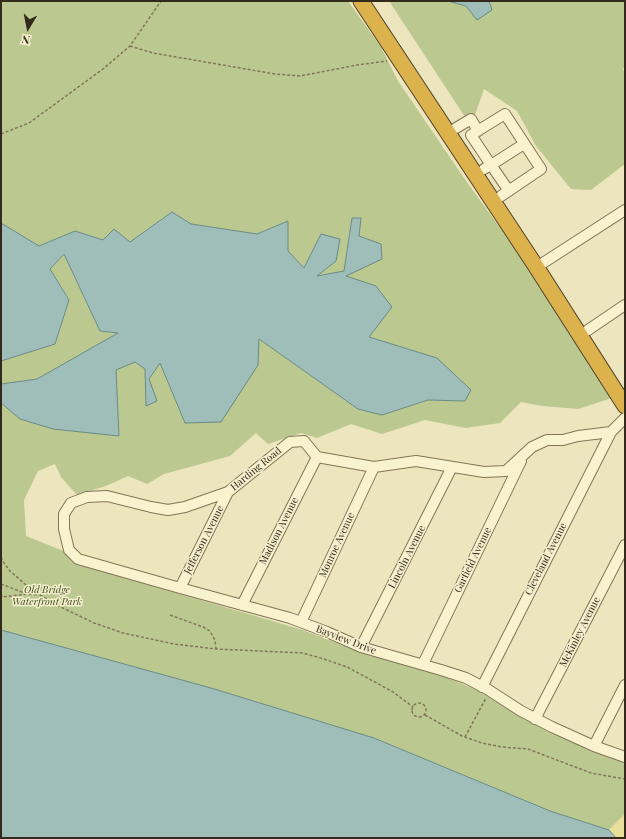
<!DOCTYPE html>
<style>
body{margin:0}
#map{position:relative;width:626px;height:839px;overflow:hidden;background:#ece5bd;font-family:"Playfair Display",serif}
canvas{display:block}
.frame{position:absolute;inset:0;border:2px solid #332a1b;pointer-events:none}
.north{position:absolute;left:8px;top:8px;width:40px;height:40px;-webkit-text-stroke:3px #f4eecc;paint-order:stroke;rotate:190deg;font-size:11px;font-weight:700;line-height:16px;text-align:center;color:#332a1b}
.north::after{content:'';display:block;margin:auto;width:14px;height:18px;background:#332a1b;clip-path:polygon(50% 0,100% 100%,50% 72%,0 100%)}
</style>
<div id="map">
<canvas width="626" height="839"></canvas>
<div class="frame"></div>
<div class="north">N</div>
</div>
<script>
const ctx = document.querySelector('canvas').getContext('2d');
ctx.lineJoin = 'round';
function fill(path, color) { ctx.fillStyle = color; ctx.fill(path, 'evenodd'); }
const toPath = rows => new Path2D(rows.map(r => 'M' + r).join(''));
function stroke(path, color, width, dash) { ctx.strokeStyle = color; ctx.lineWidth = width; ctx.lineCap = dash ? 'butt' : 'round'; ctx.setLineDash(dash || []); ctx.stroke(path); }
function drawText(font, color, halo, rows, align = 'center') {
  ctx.font = font + ' "Playfair Display",serif'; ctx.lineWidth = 3; ctx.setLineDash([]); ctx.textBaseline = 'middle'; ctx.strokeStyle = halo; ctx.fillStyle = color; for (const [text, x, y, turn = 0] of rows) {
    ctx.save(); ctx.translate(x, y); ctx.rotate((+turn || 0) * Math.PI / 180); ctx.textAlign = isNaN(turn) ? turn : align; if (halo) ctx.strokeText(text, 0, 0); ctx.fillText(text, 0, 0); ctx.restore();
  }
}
const green = toPath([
 [1,1,348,1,381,47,398,81,464,178,519,254,612,398,578,409,542,406,521,402,500,423,466,428,425,420,382,434,351,424,317,438,301,433,268,444,256,433,230,456,164,474,147,484,128,476,106,486,77,495,61,477,55,464,38,471,24,500,26,536,66,552,84,566,303,630,365,654,440,675,477,690,511,711,550,733,625,763,625,814,609,830,550,811,374,738,211,688,1,630,1,403,20,419,119,436,116,370,135,362,145,369,146,405,149,379,160,363,185,423,259,339,358,409,382,415,428,400,465,401,437,358,369,337,376,286,345,276,381,244,358,236,361,218,352,218,344,271,316,276,321,234,304,269,288,251,288,221,257,234,191,224,172,212,130,242,103,240,75,231,39,246,1,223],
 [389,1,448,1,492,10,489,1,625,1,625,67,623,69,625,73,625,164,591,190,571,189,536,146,517,111,484,89,471,126],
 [64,254,100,331,118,333,37,379,1,384,1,361,55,344,69,300,50,269]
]);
const sand = toPath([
 [625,814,625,838,616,838,609,830]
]);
const water = toPath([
 [448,1,489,1,492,10,477,20,466,6,448,1],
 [172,212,191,224,257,234,288,221,288,251,304,268,321,234,340,239,336,261,317,276,344,271,352,218,361,218,359,236,381,244,382,259,346,276,376,286,392,307,369,337,437,358,471,390,465,401,428,400,382,415,358,409,259,339,258,365,221,422,185,423,160,363,149,379,157,401,146,406,145,369,135,362,116,370,119,436,53,429,20,419,1,403,1,384,37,379,118,333,100,331,64,254,50,269,69,300,55,344,1,361,1,223,39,246,75,231,103,240,114,229,130,242,172,212],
 [1,630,211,688,374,738,550,811,609,830,616,838,1,838,1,630]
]);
const path = toPath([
 [130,46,153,53,275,74,300,76,357,65,387,61],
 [1,134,29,123,103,69,130,46,161,1],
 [1,557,4,563,10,571,25,584,40,595,61,607,94,623,123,633,174,644,216,649,303,653,324,659,347,667,373,681,393,692,413,707],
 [1,584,27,594],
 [1,594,2,597,29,594,39,595],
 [170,615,203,627,210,631,215,640,216,649],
 '412 710a7 7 0 1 1 14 0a7 7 0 1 1-14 0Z',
 [425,715,462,736,482,743,502,747,528,749,591,773,625,779],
 [465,737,486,698]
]);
const minor = toPath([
 [456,128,471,119,478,131],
 [484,169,491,165,509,191],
 [501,196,541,169,505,114,471,135,491,165,524,144],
 [543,263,625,210],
 [588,330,625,305],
 [625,418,611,432,578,436,563,440,547,440,532,447,506,471,484,472,416,461,374,467,334,460,317,457,304,441,290,442,228,492,185,507,168,510,151,507,107,496,87,497,71,503,64,514,64,529,69,550,78,559,180,588,290,618,327,632,361,647,441,670,466,678,487,689,521,711,552,727,594,746,625,757],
 [180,588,228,492],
 [242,605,317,457],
 [301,622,374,467],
 [361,647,452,467],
 [423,664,521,461],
 [482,687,611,432],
 [535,719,625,545],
 [594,746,625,685]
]);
const highway = toPath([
 [361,1,535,265,625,406]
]);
const streetNames = [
 ["Harding Road",256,469,-39],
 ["Madison Avenue",279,531,-63],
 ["Jefferson Avenue",204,540,-63],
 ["Monroe Avenue",337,545,-65],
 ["Lincoln Avenue",407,557,-63],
 ["Cleveland Avenue",546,559,-63],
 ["Garfield Avenue",473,560,-64],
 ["McKinley Avenue",580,632,-63],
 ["Bayview Drive",346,640,21]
];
const parkNames = [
 ["Old Bridge",47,590],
 ["Waterfront Park",47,602]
];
fill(green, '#bbc991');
fill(sand, '#e8df99');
fill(water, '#a0beb9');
stroke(water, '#688a87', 1);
stroke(minor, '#837557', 12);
stroke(highway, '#51422b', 17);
stroke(path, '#837557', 1.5, [3, 2]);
stroke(minor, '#f8f2cf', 10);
stroke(highway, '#dcb24d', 15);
drawText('10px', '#332a1b', '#f4eecc', streetNames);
drawText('italic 10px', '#3d4f22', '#f4eecc', parkNames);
</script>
